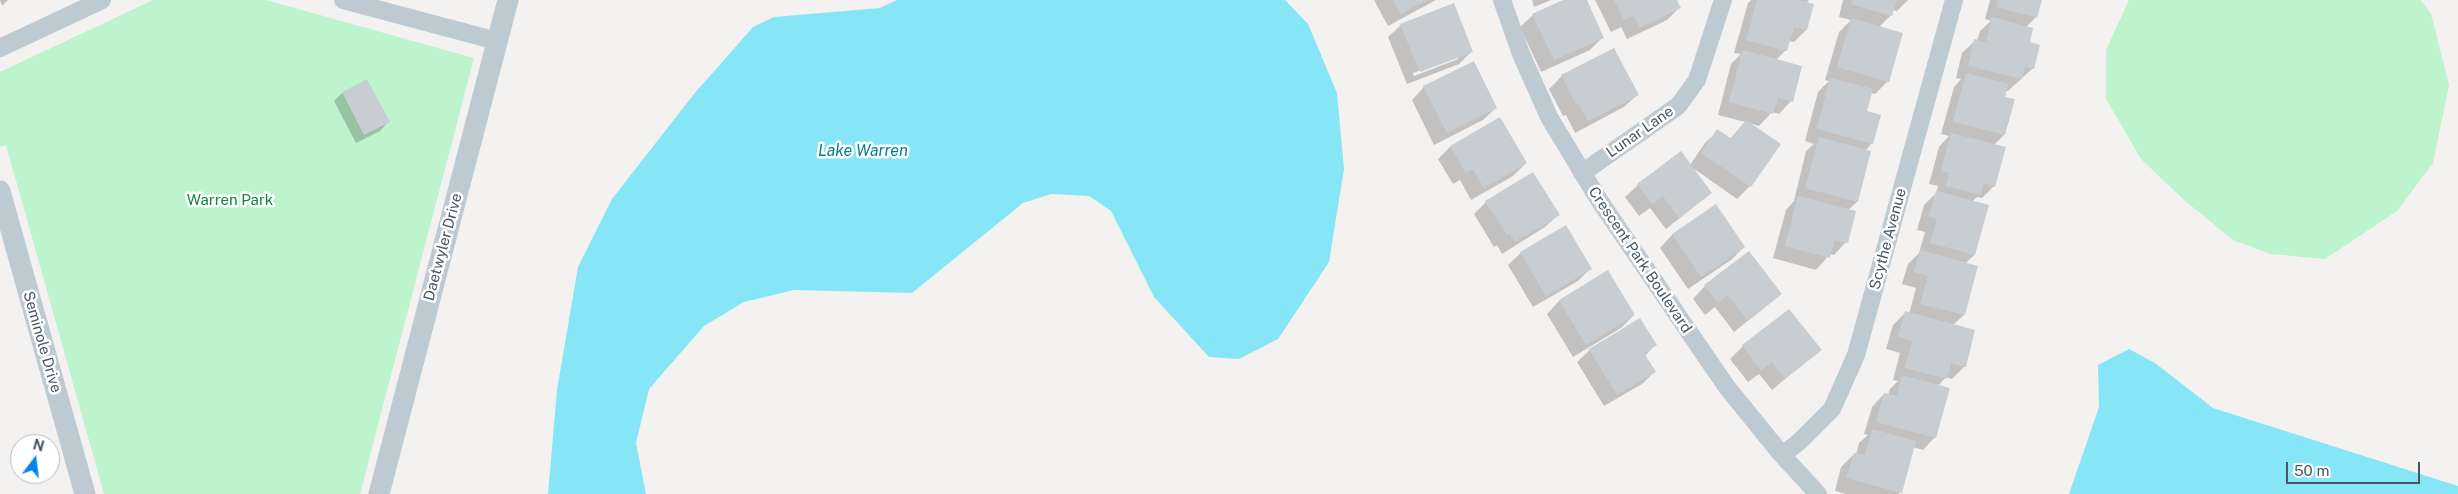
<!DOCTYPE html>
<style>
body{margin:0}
#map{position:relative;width:2458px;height:494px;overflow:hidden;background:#f4f1f1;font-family:"Public Sans",sans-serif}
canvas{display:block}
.north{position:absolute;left:10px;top:434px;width:50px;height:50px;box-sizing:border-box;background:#fff;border:1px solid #b5bcc0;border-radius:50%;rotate:15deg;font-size:14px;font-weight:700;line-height:20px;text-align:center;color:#475761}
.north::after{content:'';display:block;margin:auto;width:18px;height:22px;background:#0783f8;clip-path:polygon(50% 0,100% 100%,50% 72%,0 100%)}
.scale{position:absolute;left:2286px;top:462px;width:134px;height:22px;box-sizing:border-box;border:2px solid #475761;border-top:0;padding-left:6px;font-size:15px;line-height:18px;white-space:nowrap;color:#475761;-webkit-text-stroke:4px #fff;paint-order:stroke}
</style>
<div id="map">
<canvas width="2458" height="494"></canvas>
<div class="north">N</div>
<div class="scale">50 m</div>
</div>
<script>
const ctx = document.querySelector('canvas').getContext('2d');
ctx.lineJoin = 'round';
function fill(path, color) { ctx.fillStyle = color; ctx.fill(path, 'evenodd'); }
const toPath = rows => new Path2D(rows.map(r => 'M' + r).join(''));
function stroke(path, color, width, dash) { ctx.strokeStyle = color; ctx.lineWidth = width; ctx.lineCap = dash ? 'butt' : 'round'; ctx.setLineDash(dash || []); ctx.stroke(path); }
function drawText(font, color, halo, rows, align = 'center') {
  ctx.font = font + ' "Public Sans",sans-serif'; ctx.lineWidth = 5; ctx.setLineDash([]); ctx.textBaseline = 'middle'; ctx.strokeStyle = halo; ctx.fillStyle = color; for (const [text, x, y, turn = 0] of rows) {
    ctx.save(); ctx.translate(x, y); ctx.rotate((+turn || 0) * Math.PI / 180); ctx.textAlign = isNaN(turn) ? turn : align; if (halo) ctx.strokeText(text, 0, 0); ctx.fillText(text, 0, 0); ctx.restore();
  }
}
const green = toPath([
 [153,0,266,0,474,58,360,494,104,494,6,145,0,147,0,72],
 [2129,0,2421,0,2431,14,2449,85,2433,163,2397,211,2325,259,2270,254,2233,240,2184,200,2141,159,2106,99,2106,50]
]);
const water = toPath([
 [897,0,1285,0,1308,24,1337,93,1344,169,1329,262,1278,339,1239,359,1209,357,1154,297,1111,211,1089,196,1051,194,1023,203,912,293,794,290,744,302,704,326,649,389,636,443,646,494,548,494,557,390,578,267,612,199,694,94,753,27,774,17,880,8],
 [2129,349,2155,363,2213,408,2458,486,2458,494,2069,494,2099,407,2098,365]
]);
const shadow = toPath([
 [0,0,8,0,2,6],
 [1374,0,1436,0,1388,26],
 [1532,0,1551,0,1534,7],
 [1566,0,1585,0,1602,38,1590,50,1541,72,1520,27,1533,15],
 [1595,0,1676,0,1679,8,1667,20,1627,39,1621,27,1611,32],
 [1751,0,1809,0,1806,3,1806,30,1794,42,1788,41,1786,50,1776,60,1791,101,1779,114,1772,112,1759,126,1749,123,1779,144,1750,186,1737,199,1693,168,1711,193,1666,229,1650,208,1639,216,1625,197,1638,185,1690,165,1705,143,1718,131,1730,139,1745,122,1718,115,1731,64,1741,54,1734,53,1748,3],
 [1843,0,1908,0,1897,11,1893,10,1891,15,1879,27,1888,81,1875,94,1871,93,1866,112,1872,143,1865,151,1870,152,1857,202,1848,210,1846,242,1834,255,1830,254,1816,270,1773,258,1786,210,1794,201,1806,151,1814,144,1805,141,1818,92,1829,81,1825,80,1839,32,1851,20,1839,17],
 [1990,0,2041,0,2036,17,2026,27,2033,68,2008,91,2005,91,2004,98,2013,100,2004,135,1994,145,1994,186,1982,198,1977,197,1972,202,1974,255,1965,264,1964,315,1953,325,1965,366,1952,379,1946,377,1938,386,1935,437,1923,450,1913,447,1899,494,1846,494,1835,491,1841,467,1854,454,1856,455,1859,443,1868,435,1864,434,1872,407,1884,394,1888,395,1890,389,1898,381,1893,380,1900,353,1886,349,1893,325,1905,313,1909,314,1916,288,1902,284,1908,264,1919,253,1925,232,1917,230,1924,205,1936,193,1938,186,1929,184,1939,147,1949,136,1941,134,1954,87,1961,79,1956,78,1962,53,1975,41,1977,41,1980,31,1991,21,1985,19],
 [1401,25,1471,52,1459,64,1407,84,1388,37],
 [1458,56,1458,59,1414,76,1413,73],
 [1562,76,1637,95,1624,107,1575,133,1566,115,1563,116,1549,89],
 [366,80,388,122,380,131,356,143,334,101,342,93],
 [1424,87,1496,108,1483,120,1434,145,1412,100],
 [1450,147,1526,163,1513,176,1471,200,1460,180,1453,184,1438,159],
 [1486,202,1558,215,1545,227,1502,254,1497,245,1494,247,1474,214],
 [1716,206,1744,247,1731,260,1688,289,1660,248,1672,235],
 [1521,253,1590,269,1578,281,1533,307,1508,265],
 [1607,272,1634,315,1621,328,1573,357,1547,314,1559,301],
 [1705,286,1781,294,1734,332,1715,307,1705,315,1693,299],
 [1789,310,1820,350,1772,390,1759,374,1748,382,1730,359,1743,346],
 [1655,345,1645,356,1654,372,1642,384,1604,406,1577,362,1590,350]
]);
const building = toPath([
 [1393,0,1427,0,1401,14],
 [1563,0,1587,0,1604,38,1554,60,1532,14],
 [1614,0,1677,0,1681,8,1640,28,1634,16,1624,20],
 [1757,0,1800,0,1814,4,1807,30,1794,27,1787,51,1746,40],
 [1852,0,1897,0,1892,16,1851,4],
 [1999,0,2042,0,2037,18,1997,7],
 [1454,3,1473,52,1420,72,1400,24],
 [1992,17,2033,28,2030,42,2040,45,2034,69,2025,66,2022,79,1968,66,1974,39,1986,42],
 [1851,18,1903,33,1889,82,1837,67],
 [1614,48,1639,95,1588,121,1578,103,1576,104,1561,75],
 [1743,50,1802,66,1793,102,1778,98,1773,114,1729,102],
 [1474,61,1497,108,1447,133,1423,86],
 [1966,73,2008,84,2005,97,2015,99,2005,135,1953,122],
 [1830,78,1873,89,1867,111,1881,115,1873,144,1817,129],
 [367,79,390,122,364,135,342,92],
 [1500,117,1527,163,1484,188,1473,169,1466,173,1450,146],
 [1746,120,1781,144,1751,187,1701,153,1717,129,1732,139],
 [1951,133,2006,147,1995,187,1984,183,1981,195,1946,186,1949,173,1941,171],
 [1819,137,1871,151,1858,202,1805,188],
 [1681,151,1712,193,1679,218,1663,196,1652,204,1637,184],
 [1533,172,1560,215,1515,242,1510,234,1507,235,1485,201],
 [1936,191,1989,205,1975,255,1930,243,1937,219,1929,217],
 [1798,196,1856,211,1848,243,1835,240,1830,258,1785,246],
 [1716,204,1745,247,1701,277,1672,234],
 [1566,225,1592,269,1546,296,1520,252],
 [1920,250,1978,266,1965,315,1920,304,1928,276,1914,272],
 [1749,251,1782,294,1748,321,1728,295,1718,303,1704,285],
 [1608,270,1635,315,1586,345,1559,300],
 [1789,309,1822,350,1785,379,1772,362,1761,371,1742,345],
 [1905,311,1975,330,1966,367,1951,363,1947,379,1905,368,1912,341,1898,337],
 [1640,318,1657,345,1644,353,1656,372,1617,395,1589,349],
 [1902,375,1950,388,1936,438,1876,422,1884,393,1897,396],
 [1872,429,1916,441,1902,493,1846,478,1854,453,1865,455]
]);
const minor = toPath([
 [343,0,497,41],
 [1502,0,1521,54,1549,117,1599,200,1726,386,1782,455,1818,494],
 [0,48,102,0],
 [1582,173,1678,106,1697,80,1723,0],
 [1782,455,1800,441,1832,409,1856,355,1954,0]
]);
const tertiary = toPath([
 [0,191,85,494],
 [379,494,508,0]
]);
const streetNames = [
 ["Lunar Lane",1640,132,-35],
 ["Scythe Avenue",1888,239,-75],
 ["Daetwyler Drive",443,247,-75],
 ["Crescent Park Boulevard",1640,260,56],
 ["Seminole Drive",42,342,74]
];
const parkNames = [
 ["Warren Park",230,200]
];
const waterNames = [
 ["Lake Warren",863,151]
];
fill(green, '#bdf4ce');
fill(water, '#86e6f5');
fill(shadow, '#0003');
fill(building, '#c8cdd2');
stroke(minor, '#becad2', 18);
stroke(tertiary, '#becad2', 21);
drawText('15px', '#475761', '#fff', streetNames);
drawText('15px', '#0e8640', '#fff', parkNames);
drawText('italic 16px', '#047e90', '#fff', waterNames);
</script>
